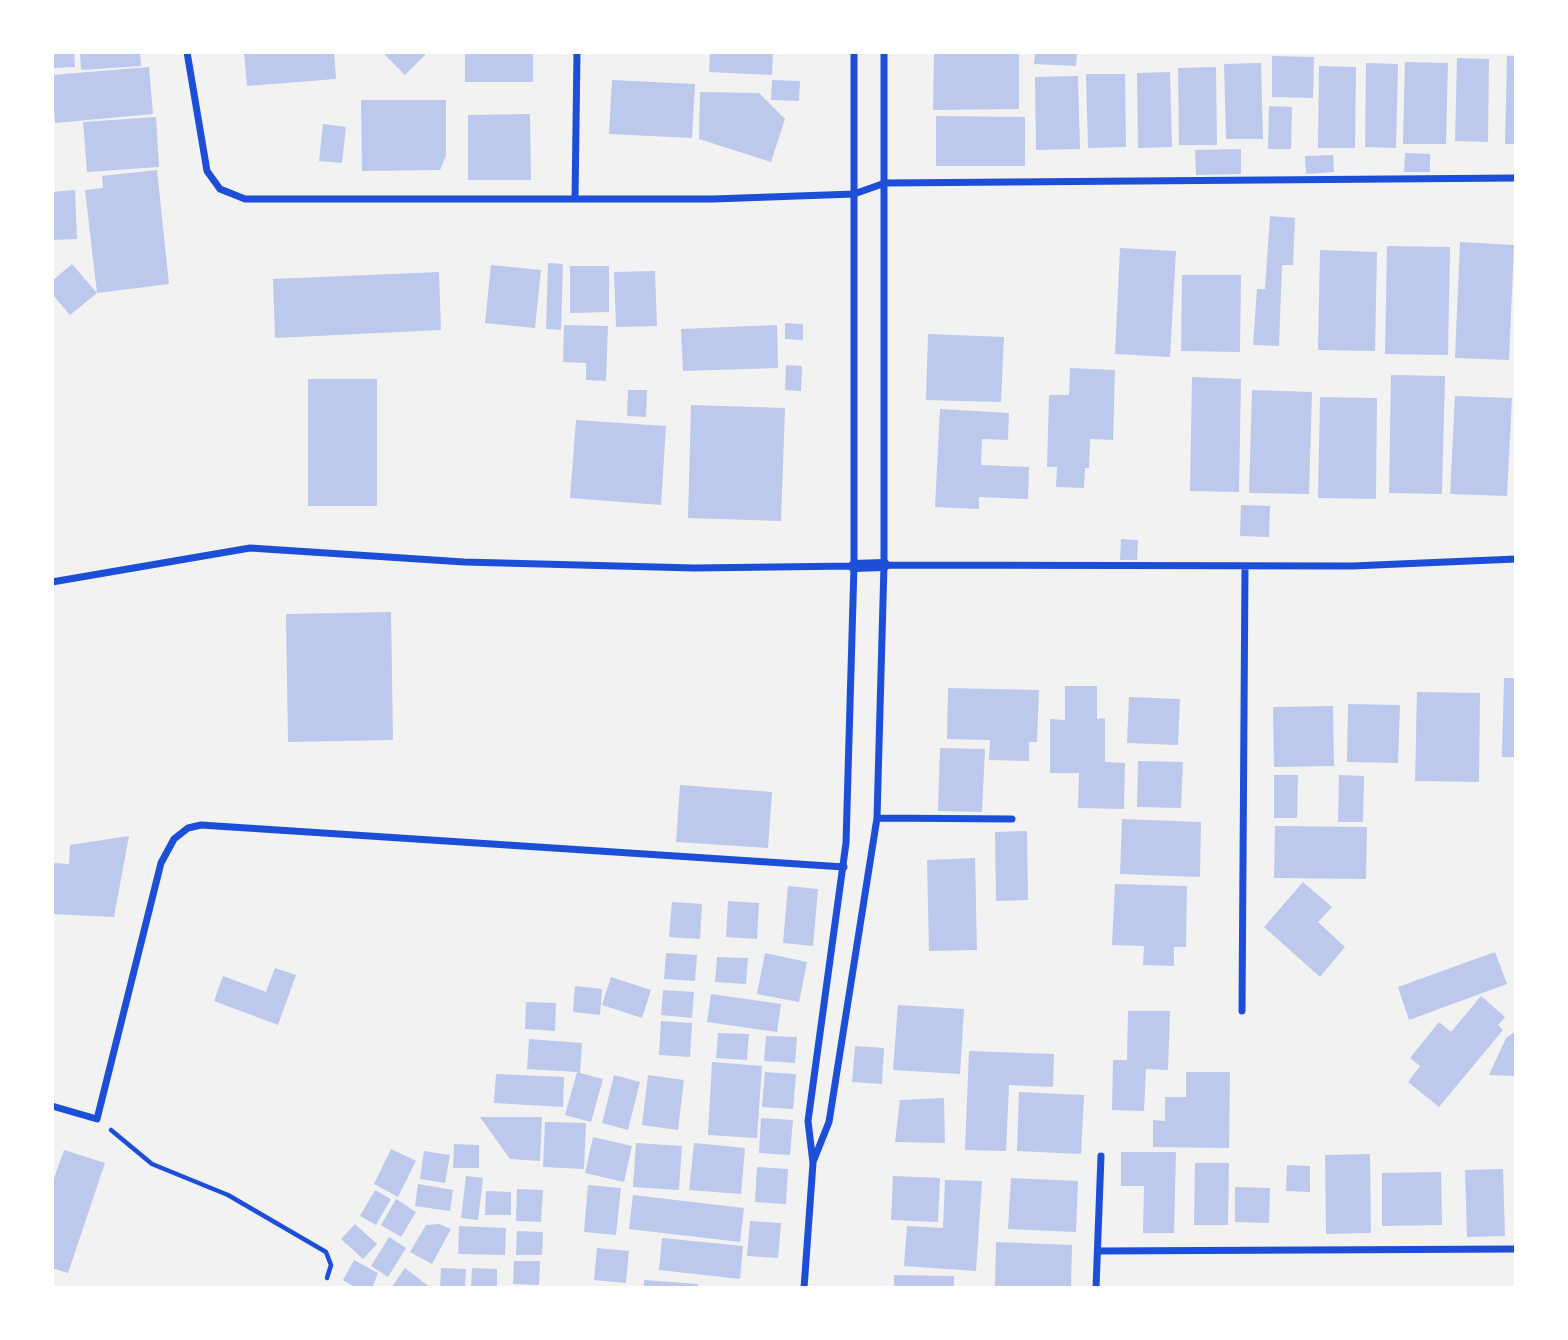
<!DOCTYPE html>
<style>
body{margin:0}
#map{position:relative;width:1568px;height:1340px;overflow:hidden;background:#f2f2f2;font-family:Roboto,sans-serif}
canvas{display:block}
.frame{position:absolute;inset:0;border:54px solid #fff;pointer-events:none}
</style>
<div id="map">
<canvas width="1568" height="1340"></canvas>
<div class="frame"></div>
</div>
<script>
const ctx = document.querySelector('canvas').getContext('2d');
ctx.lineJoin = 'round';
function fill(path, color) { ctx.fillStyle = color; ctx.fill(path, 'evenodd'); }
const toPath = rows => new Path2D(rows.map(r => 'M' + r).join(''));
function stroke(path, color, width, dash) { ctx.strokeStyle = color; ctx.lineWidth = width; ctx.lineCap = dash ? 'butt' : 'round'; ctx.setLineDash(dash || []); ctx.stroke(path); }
const building = toPath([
 [52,52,74,52,75,67,52,68],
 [80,52,140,52,141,66,81,70],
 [244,52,334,52,336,79,247,86],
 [382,52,428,52,405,75],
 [465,52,533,52,533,82,465,82],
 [710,52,773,52,772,75,709,72],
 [934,52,1019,52,1019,109,933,110],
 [1035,52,1077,52,1076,66,1034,64],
 [1272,56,1314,57,1313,98,1272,97],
 [1507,56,1516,56,1516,144,1505,144],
 [1457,58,1489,59,1488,142,1455,141],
 [1405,62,1448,63,1446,144,1403,144],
 [1261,63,1263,139,1226,139,1224,64],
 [1366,63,1398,64,1396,148,1365,147],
 [1319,66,1356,67,1355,148,1318,148],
 [149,67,153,114,55,123,52,75],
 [1216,67,1217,145,1179,145,1178,68],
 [1170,72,1172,147,1138,148,1137,73],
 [1086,74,1125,74,1126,147,1088,148],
 [1078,76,1080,149,1036,150,1035,77],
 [612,80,695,84,692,138,609,134],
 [772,80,800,81,799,101,771,100],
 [700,92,759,93,785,119,771,162,699,139],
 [361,100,446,100,446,156,440,170,362,171],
 [1269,106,1292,107,1291,149,1268,149],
 [530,114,531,180,468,180,468,115],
 [936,116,1025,117,1025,166,936,166],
 [156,117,159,167,87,172,83,122],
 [323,124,346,127,342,163,319,161],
 [1241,149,1241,174,1196,175,1195,150],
 [1405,153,1430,154,1430,172,1404,172],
 [1333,155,1334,172,1306,174,1305,156],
 [157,170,169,284,97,293,85,190,103,188,102,176],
 [75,190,77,239,52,240,52,192],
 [1270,216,1295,218,1293,265,1282,265,1279,346,1253,345,1257,289,1265,289],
 [1460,242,1514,245,1509,360,1455,358],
 [1387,246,1450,247,1448,355,1385,354],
 [1120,248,1176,251,1170,357,1115,354],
 [1320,250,1377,252,1375,351,1318,350],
 [548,263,563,264,561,330,546,329],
 [72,264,97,293,70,315,52,294,52,281],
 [491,265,541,270,535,328,485,323],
 [570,266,609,266,609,312,570,313],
 [655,271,657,326,616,327,614,272],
 [439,272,441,330,275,338,273,279],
 [1182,275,1241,275,1240,352,1181,351],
 [785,323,803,324,803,340,785,339],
 [564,325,608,326,606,381,586,380,586,363,563,362],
 [777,325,778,368,683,371,681,329],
 [928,334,1004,337,1001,402,926,400],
 [786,365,802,366,801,391,785,390],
 [1070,368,1115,370,1113,440,1090,439,1089,468,1085,468,1084,488,1056,487,1057,467,1047,467,1049,395,1069,395],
 [1391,375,1445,376,1442,494,1389,493],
 [1192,377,1241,379,1239,492,1190,491],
 [308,379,377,379,377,506,308,506],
 [628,390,647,390,646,417,627,416],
 [1252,390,1312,392,1309,494,1249,493],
 [1455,396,1512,398,1507,496,1450,494],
 [1320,397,1377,398,1376,499,1318,498],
 [691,405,785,408,781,521,688,518],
 [940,409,1009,413,1008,440,982,439,981,465,1029,467,1028,499,979,497,979,509,935,507],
 [576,420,666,426,661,505,570,498],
 [1241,505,1270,506,1269,537,1240,536],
 [1121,539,1138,540,1137,560,1120,560],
 [391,612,393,740,288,742,286,614],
 [1504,678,1516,678,1516,757,1502,757],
 [1065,686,1097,686,1097,719,1105,718,1105,762,1125,763,1124,809,1078,808,1079,773,1050,773,1050,719,1065,720],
 [948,688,1039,690,1037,742,1029,742,1029,761,989,760,990,740,947,739],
 [1417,692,1480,693,1479,782,1415,781],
 [1129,697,1180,699,1178,745,1127,743],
 [1348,704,1400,705,1398,763,1347,762],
 [1333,706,1334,766,1274,767,1273,707],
 [940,748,985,749,982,812,938,811],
 [1138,761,1183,762,1181,808,1137,807],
 [1274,775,1298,775,1297,818,1274,818],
 [1339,775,1364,776,1363,822,1338,822],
 [680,785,772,792,768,848,676,842],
 [1122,819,1201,822,1200,877,1120,874],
 [1275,826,1367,827,1366,879,1274,878],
 [1027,831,1028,900,996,901,995,832],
 [129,836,114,917,52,914,52,863,69,864,70,845],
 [975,858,977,950,929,951,927,860],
 [1303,882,1332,907,1318,922,1345,947,1320,977,1264,927],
 [1115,884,1187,886,1186,947,1174,947,1174,966,1143,965,1144,946,1112,945],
 [788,886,818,889,813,946,783,943],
 [728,901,759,903,757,939,726,937],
 [672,902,702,904,700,939,669,937],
 [1495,952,1507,984,1409,1020,1398,987],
 [666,953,697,955,695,981,664,979],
 [765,953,807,962,799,1002,757,994],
 [717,957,748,958,746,984,715,982],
 [275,968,296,975,278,1025,214,1001,223,976,266,992],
 [611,977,651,990,642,1018,602,1005],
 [575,986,602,989,600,1015,573,1012],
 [663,990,694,992,692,1018,661,1015],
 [711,994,781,1004,777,1032,707,1022],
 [1481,996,1505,1017,1498,1025,1503,1030,1439,1107,1408,1082,1420,1066,1410,1058,1439,1022,1451,1032],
 [526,1002,556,1003,555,1031,525,1029],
 [898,1005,964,1009,960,1074,893,1070],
 [1128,1011,1170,1011,1168,1070,1146,1069,1144,1111,1112,1110,1113,1060,1127,1060],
 [661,1021,692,1023,690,1057,659,1055],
 [1516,1031,1516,1076,1489,1075,1506,1038],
 [718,1033,749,1034,747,1060,716,1058],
 [766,1036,797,1037,795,1063,764,1061],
 [529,1039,582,1043,580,1073,603,1079,591,1122,565,1115,577,1072,527,1069],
 [855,1046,884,1048,882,1084,852,1082],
 [969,1051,1054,1054,1053,1087,1009,1085,1006,1151,965,1150],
 [712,1062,762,1066,757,1138,708,1135],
 [765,1072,796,1074,793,1109,762,1107],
 [1186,1072,1230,1072,1229,1148,1153,1147,1153,1120,1165,1121,1165,1097,1186,1097],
 [496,1074,564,1077,563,1107,494,1103],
 [614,1075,640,1082,628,1130,602,1123],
 [648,1075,684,1080,678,1130,642,1125],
 [1019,1092,1084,1095,1081,1154,1017,1151],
 [944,1098,945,1143,895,1142,900,1100],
 [480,1117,542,1117,540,1161,510,1159],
 [761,1118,793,1120,790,1155,759,1153],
 [545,1122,586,1123,584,1169,543,1167],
 [593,1137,632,1146,624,1182,585,1173],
 [636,1143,682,1146,679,1190,633,1187],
 [694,1143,745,1148,741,1194,689,1190],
 [454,1144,479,1145,479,1168,453,1168],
 [391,1149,416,1161,398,1197,374,1184],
 [64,1150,105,1163,68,1273,52,1268,52,1184],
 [424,1151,450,1155,445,1183,420,1179],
 [1121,1152,1176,1152,1174,1233,1143,1233,1144,1186,1121,1186],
 [1370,1154,1371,1233,1326,1234,1325,1155],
 [1195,1163,1229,1163,1228,1225,1194,1225],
 [1287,1165,1310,1166,1310,1192,1286,1191],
 [757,1167,788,1169,786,1204,755,1202],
 [1503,1169,1505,1236,1467,1237,1465,1170],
 [1441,1172,1442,1225,1382,1226,1382,1173],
 [466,1176,483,1178,478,1220,461,1218],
 [893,1176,940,1178,938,1222,891,1220],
 [1011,1178,1078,1181,1076,1232,1008,1229],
 [945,1180,982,1181,976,1271,904,1266,907,1226,943,1228],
 [418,1184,453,1190,450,1211,415,1206],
 [588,1185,621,1188,616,1235,584,1232],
 [1235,1187,1270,1188,1269,1223,1235,1222],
 [517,1189,543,1190,541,1222,516,1221],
 [375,1190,391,1199,376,1225,360,1216],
 [486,1191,511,1192,511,1215,485,1215],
 [633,1195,744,1208,740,1242,629,1229],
 [396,1199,416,1212,401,1237,381,1225],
 [750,1221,781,1223,778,1258,747,1256],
 [355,1224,377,1244,363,1259,341,1239],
 [439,1224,451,1229,432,1264,410,1252,426,1225],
 [459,1226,506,1228,505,1255,458,1254],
 [517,1231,543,1232,542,1255,516,1255],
 [389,1237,406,1248,388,1277,371,1266],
 [662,1238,743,1246,740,1279,659,1270],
 [996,1242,1072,1245,1071,1288,995,1288],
 [597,1248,629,1251,626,1283,594,1280],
 [354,1260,378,1273,372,1288,356,1288,343,1280],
 [514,1261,540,1261,539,1285,513,1284],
 [405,1268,431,1288,391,1288],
 [441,1268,466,1269,465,1288,440,1288],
 [472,1268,497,1269,497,1288,471,1288],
 [894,1275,954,1276,954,1288,894,1288],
 [644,1280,698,1284,698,1288,644,1288]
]);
const path = toPath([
 [111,1130,152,1164,228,1195,326,1252,331,1265,327,1278]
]);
const minor = toPath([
 [187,52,207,171,220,189,245,199,713,199,854,194,885,183,1516,178],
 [575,199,577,52],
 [884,565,1352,566,1516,559],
 [52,582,250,548,464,562,694,568,854,566],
 [877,818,1012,819],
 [1242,1011,1245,566],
 [52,1106,97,1119,161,863,174,839,188,828,201,825,844,867],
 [813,1162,829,1122,877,818,884,565,884,52],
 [1098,1251,1516,1249],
 [804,1288,813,1163,808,1121,846,843,854,566,854,52],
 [1096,1288,1101,1156]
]);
const tertiary = toPath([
 [854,566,884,565]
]);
fill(building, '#bdc9ec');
stroke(path, '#1d4ed8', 4.5);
stroke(minor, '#1d4ed8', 7);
stroke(tertiary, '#1d4ed8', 12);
</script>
